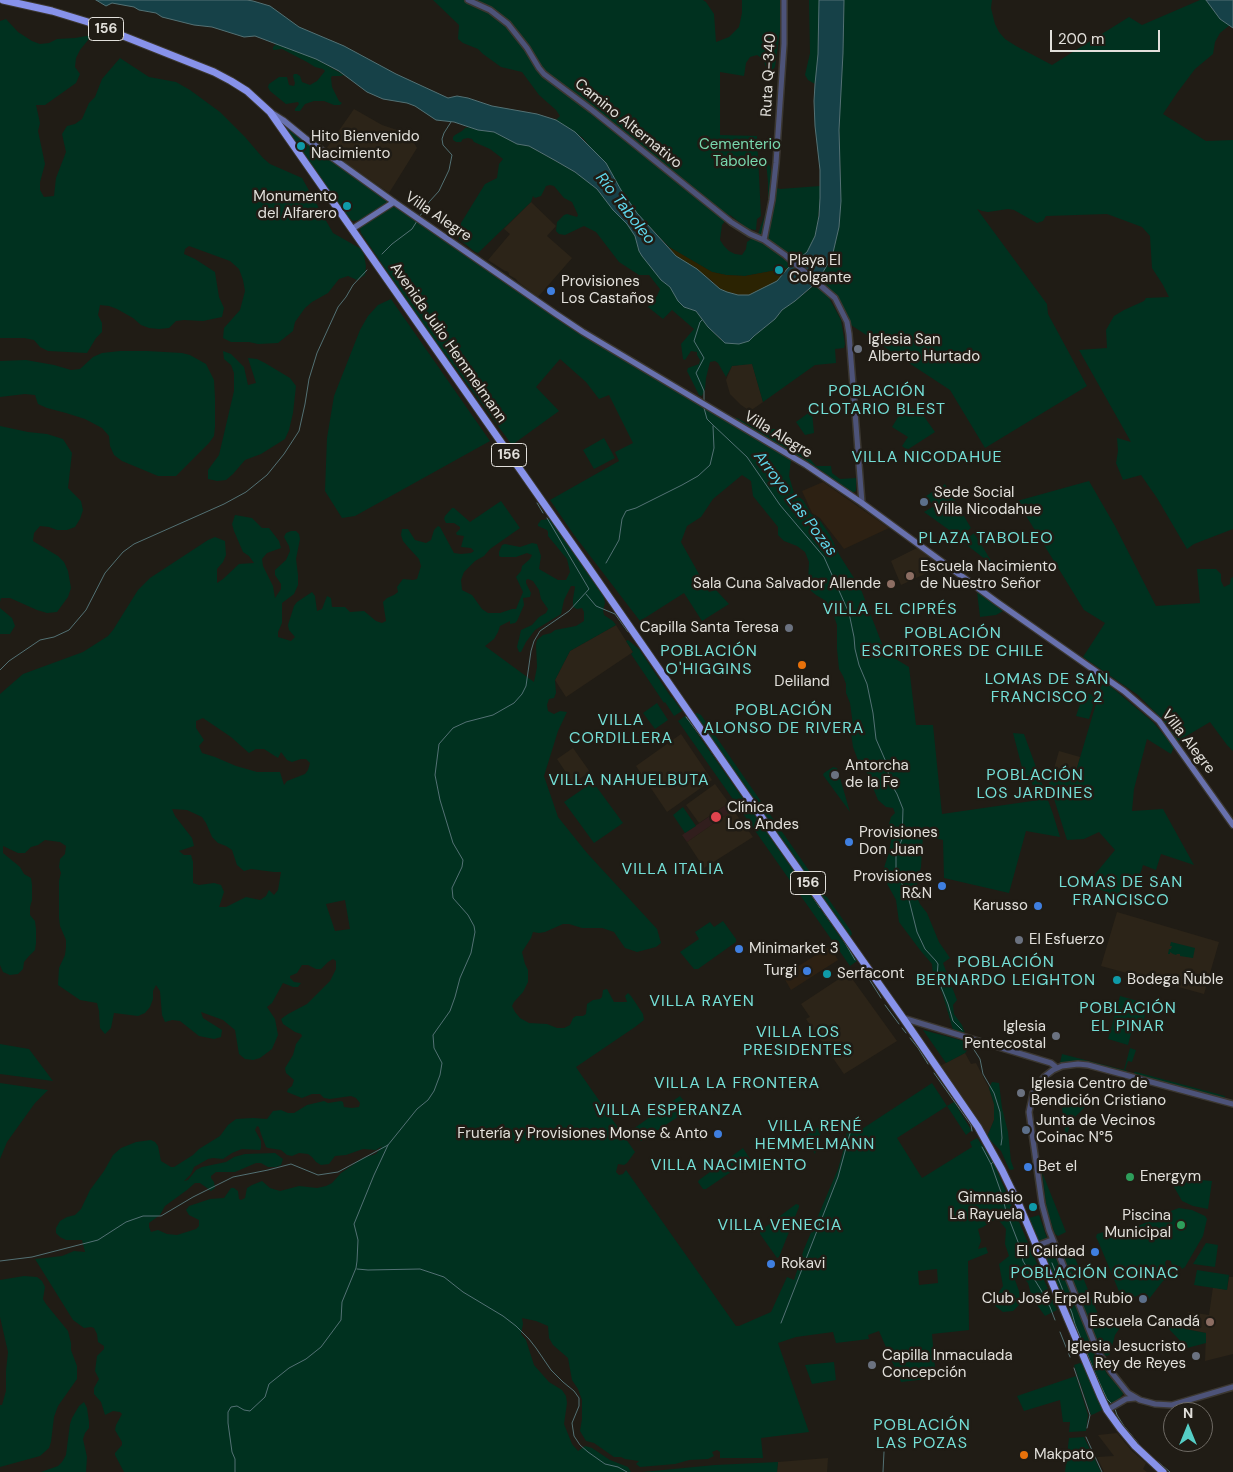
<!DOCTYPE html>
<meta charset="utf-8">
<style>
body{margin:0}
#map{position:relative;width:1233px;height:1472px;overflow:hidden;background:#201c15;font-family:"DM Sans",sans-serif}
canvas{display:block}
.north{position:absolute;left:1163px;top:1402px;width:50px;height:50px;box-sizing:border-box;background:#201c15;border:1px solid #6e6a64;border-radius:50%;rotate:0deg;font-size:14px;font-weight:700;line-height:20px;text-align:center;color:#e2e0db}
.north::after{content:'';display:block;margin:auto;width:18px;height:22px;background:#55cec6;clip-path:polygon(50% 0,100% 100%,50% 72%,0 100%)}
.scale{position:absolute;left:1050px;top:30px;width:110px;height:22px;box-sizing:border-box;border:2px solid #e2e0db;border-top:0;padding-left:6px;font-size:15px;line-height:18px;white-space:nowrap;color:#e2e0db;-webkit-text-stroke:4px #201c15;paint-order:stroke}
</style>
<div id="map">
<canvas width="1233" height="1472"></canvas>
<div class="north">N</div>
<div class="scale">200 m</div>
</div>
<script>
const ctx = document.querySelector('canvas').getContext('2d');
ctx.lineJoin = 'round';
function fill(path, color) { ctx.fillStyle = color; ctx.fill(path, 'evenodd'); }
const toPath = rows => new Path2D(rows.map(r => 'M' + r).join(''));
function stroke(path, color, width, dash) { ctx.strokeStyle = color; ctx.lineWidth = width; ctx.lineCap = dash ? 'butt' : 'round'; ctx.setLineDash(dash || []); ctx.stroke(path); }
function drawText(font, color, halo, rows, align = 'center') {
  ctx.font = font + ' "DM Sans",sans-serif'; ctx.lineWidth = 5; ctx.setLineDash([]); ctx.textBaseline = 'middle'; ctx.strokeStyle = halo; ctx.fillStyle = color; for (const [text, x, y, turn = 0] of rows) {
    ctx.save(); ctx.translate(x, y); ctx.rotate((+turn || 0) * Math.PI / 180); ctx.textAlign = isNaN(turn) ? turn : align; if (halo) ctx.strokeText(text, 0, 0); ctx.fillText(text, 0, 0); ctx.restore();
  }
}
const commercial = toPath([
 [823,482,889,528,844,549,820,518,812,513,802,491],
 [830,946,838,960,791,990,783,976]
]);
const built = toPath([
 [354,109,382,125,409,134,417,148,389,193,326,149],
 [531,202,556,226,547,236,572,258,538,297,518,282,516,279,509,275,509,273,507,271,505,271,488,260,510,234,504,229],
 [752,363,763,402,750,411,741,405,730,394,726,380,732,366],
 [917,548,942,566,901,585,891,561],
 [616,625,633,652,566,697,555,680,570,651],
 [681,734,712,780,667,812,636,766],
 [573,748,590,772,573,783,557,759],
 [1059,751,1080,757,1074,779,1053,772],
 [715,784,729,803,699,823,686,805],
 [733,810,753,837,704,868,687,842],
 [1117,912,1219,942,1204,994,1101,966],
 [848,973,897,1041,844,1074,806,1019,810,1017,801,1004],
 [965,1053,971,1064,976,1063,989,1088,994,1104,994,1120,987,1137,938,1067],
 [1229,1277,1233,1277,1233,1354,1205,1361,1206,1333,1185,1329,1188,1312,1209,1315,1213,1287,1227,1290],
 [1117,1433,1132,1451,1146,1463,1143,1469,1147,1472,1104,1472,1097,1457,1114,1456,1098,1435],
 [828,1458,827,1472,777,1472,778,1462]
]);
const medical = toPath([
 [729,803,733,810,687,842,682,835]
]);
const green = toPath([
 [433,0,703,0,706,2,714,14,716,42,729,37,739,27,742,13,742,0,780,0,780,31,775,67,771,72,766,67,763,59,757,55,750,57,746,63,744,76,720,72,720,135,757,136,761,216,757,219,756,230,748,229,730,215,722,225,720,240,724,246,729,251,735,254,742,255,746,249,747,242,758,234,768,206,768,182,766,161,770,166,773,187,780,189,820,186,820,198,818,220,815,236,807,252,788,268,745,276,726,275,712,272,669,247,637,213,621,190,606,163,590,147,583,138,556,120,560,116,556,110,539,95,522,72,501,67,483,54,478,49,463,43,458,39,459,25],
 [809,0,819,0,820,5,818,37,818,54,815,84,808,80,805,75,810,53],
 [844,0,992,0,991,8,995,24,999,32,1005,39,1016,46,1052,65,1129,17,1142,25,1200,0,1206,0,1220,19,1230,25,1220,33,1215,42,1213,54,1195,69,1177,93,1163,114,1206,141,1233,140,1233,529,1194,544,1187,549,1157,498,1141,475,1123,480,1116,463,1118,451,1117,438,1131,442,1079,350,1107,348,1106,330,1114,316,1124,310,1144,301,1146,298,1169,297,1163,285,1152,268,1150,236,1142,227,1107,214,1046,216,1043,221,1037,223,1014,210,1008,209,988,212,982,211,977,209,1047,304,1048,314,1087,386,985,448,950,390,848,323,840,301,819,279,832,257,839,227,841,187,839,130,843,53],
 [6,19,18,32,32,41,40,44,49,43,57,39,75,38,92,35,80,50,76,58,75,67,80,74,76,83,45,105,36,105,40,123,38,131,45,164,40,182,40,190,44,197,54,196,56,178,66,152,62,134,67,126,75,124,82,119,89,103,95,97,102,79,120,58,149,77,176,82,190,90,220,112,245,137,263,158,270,164,302,178,333,233,363,250,366,266,365,275,357,280,348,276,339,279,328,293,312,302,305,308,295,322,293,331,278,343,258,344,249,342,231,342,223,338,224,328,240,310,245,291,243,280,239,269,230,261,189,246,185,249,184,254,195,259,215,272,219,297,224,308,222,317,203,321,184,320,176,321,169,328,159,329,149,328,141,325,133,318,117,309,109,306,100,305,98,315,102,323,102,332,96,338,87,353,48,351,40,347,34,340,24,338,0,338,0,21],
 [276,44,292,49,316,59,344,75,341,76,332,76,331,78,332,87,339,101,342,103,340,105,334,105,324,101,314,101,305,104,300,111,295,111,295,109,299,104,298,102,286,104,270,91,268,87,269,84,279,77,287,77,289,85,294,86,295,83,293,76,294,74,297,74,300,76,302,82,310,85,317,81,325,71,323,69,315,67,307,62,282,49,273,50,273,47],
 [469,127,478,130,494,132,517,144,529,146,580,175,597,189,613,210,627,224,635,236,639,251,661,280,670,287,684,307,696,311,708,327,721,340,749,341,754,336,775,319,782,310,795,301,815,285,827,294,841,320,845,344,844,348,835,349,836,363,815,365,763,402,752,364,732,366,726,377,718,363,715,361,710,362,706,378,705,389,702,396,699,395,687,371,688,368,699,364,700,360,697,355,697,352,691,351,685,360,683,359,681,344,694,329,672,310,663,319,648,307,657,296,660,289,649,275,639,275,619,262,596,232,584,226,565,235,559,234,556,231,557,222,564,215,567,214,577,217,578,215,572,202,564,198,554,186,550,185,546,186,541,196,535,198,533,196,531,202,478,253,475,252,459,239,461,223,485,184,497,178,499,164,503,159,490,149,474,142,472,139,468,138,463,139,461,142,456,142,453,140,453,137,455,135,462,131,465,128],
 [288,128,386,198,387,203,386,205,362,220,353,221,347,216,287,133,286,130],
 [394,207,406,211,506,284,575,331,687,397,791,460,789,476,794,493,803,500,811,514,819,519,830,535,840,556,854,578,857,579,882,644,879,649,909,667,916,725,933,725,942,814,1039,800,1041,796,1038,787,1033,786,1030,778,1025,779,1013,733,1024,734,1053,814,1060,837,1026,831,1009,893,944,878,943,840,923,835,921,867,915,893,920,904,927,913,939,942,950,958,943,963,957,1000,953,1005,954,1014,962,1025,965,1033,953,1030,942,992,933,977,932,964,920,950,899,922,896,900,885,880,883,871,889,852,891,841,889,824,891,817,895,813,893,808,886,807,878,800,867,773,859,763,853,747,851,733,853,725,850,703,846,693,846,684,843,676,839,669,837,649,837,625,832,610,826,601,816,595,810,590,808,582,809,562,805,552,797,546,784,541,778,535,778,527,753,496,751,481,742,475,713,499,701,517,687,526,681,542,709,592,716,590,729,604,702,621,684,593,640,621,574,535,550,500,619,461,615,452,633,443,609,395,599,399,586,382,560,359,536,387,559,411,512,445,425,327,361,233,360,229,362,225,388,208],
 [391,299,490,441,355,516,342,518,325,491,327,438,334,396,360,330,368,316,378,305],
 [147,351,182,353,190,355,206,364,214,380,215,398,215,427,214,436,209,443,176,476,158,476,122,461,114,455,110,446,109,436,102,428,85,419,66,413,47,408,38,404,35,395,25,394,0,397,0,361,26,360,54,365,71,370,80,369,93,357,102,353,120,351],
 [223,351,231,354,244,367,248,385,256,383,248,358,257,359,265,363,290,378,296,386,293,413,289,430,285,439,261,454,245,460,233,474,226,480,217,481,208,479,208,470,219,455,234,391,234,373,231,365,224,359],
 [906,404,923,415,935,432,907,450,902,446,908,437,892,427],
 [811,411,812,412,814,433,805,435,796,422],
 [735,418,737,418,764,433,763,422,765,422,770,429,776,429,779,436,811,460,816,466,831,466,832,473,840,479,856,478,856,491,852,493,817,468],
 [0,426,28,432,47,434,63,439,72,453,68,488,81,501,83,510,80,519,75,527,67,530,57,530,49,527,40,526,34,533,33,541,58,556,64,562,68,571,71,588,68,597,57,612,47,613,37,610,10,598,1,598,0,602],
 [604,438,615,458,594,469,583,450],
 [1089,481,1115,526,1156,606,1200,603,1197,569,1216,569,1221,574,1221,581,1224,587,1230,584,1231,578,1233,577,1233,751,1227,745,1210,722,1178,741,1163,720,1138,695,1083,657,1105,623,1084,610,1017,501],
 [945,484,971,528,959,537,924,512,934,506,926,496],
 [501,501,520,528,490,549,484,556,475,561,464,572,461,580,462,590,472,595,482,609,488,613,500,613,512,609,516,609,523,592,516,577,521,571,522,566,530,559,532,555,527,553,516,557,501,557,499,556,499,552,502,545,505,544,520,547,532,543,537,544,541,556,539,569,558,580,566,580,570,572,567,559,548,536,548,532,547,530,538,526,538,524,541,520,550,519,603,593,605,603,603,610,604,615,613,621,616,625,570,651,555,680,556,693,554,698,549,699,547,705,548,711,554,714,560,711,567,712,558,731,544,776,558,817,587,853,657,929,661,943,656,947,637,952,625,948,614,932,602,928,582,928,569,924,563,924,545,932,539,933,533,932,531,938,522,952,525,964,528,970,528,982,523,992,514,1002,512,1006,515,1012,520,1018,529,1023,547,1024,557,1028,564,1028,570,1025,573,1018,576,1016,583,1016,586,1014,587,1004,593,1000,600,999,602,997,603,990,607,989,614,1002,627,1002,625,996,628,993,631,996,643,1014,644,1020,635,1027,576,1067,580,1073,635,1152,627,1163,624,1165,618,1164,616,1172,619,1175,623,1174,626,1170,736,1326,739,1326,771,1312,787,1277,794,1280,804,1249,838,1169,846,1141,847,1127,852,1124,859,1131,932,1083,947,1106,954,1102,970,1128,971,1131,966,1135,947,1106,897,1138,922,1178,972,1147,970,1142,977,1138,992,1159,1057,1310,1045,1316,1037,1305,1031,1294,1028,1283,1019,1273,1015,1280,1019,1291,1020,1304,1013,1311,1003,1312,995,1306,996,1297,1003,1286,999,1264,1009,1256,1005,1244,1006,1229,997,1218,983,1227,978,1229,981,1241,978,1249,986,1247,988,1253,968,1261,969,1330,932,1334,936,1378,901,1382,879,1331,868,1335,869,1339,836,1343,833,1332,796,1337,778,1343,809,1432,761,1438,763,1458,720,1458,720,1452,717,1450,712,1452,714,1456,708,1459,689,1460,675,1464,640,1467,636,1464,639,1461,625,1459,621,1457,614,1457,594,1443,586,1441,580,1431,582,1419,582,1400,578,1389,572,1380,568,1358,553,1345,549,1338,548,1326,536,1321,522,1318,523,1324,521,1334,526,1340,534,1365,549,1382,562,1390,566,1396,567,1403,564,1424,572,1444,578,1451,585,1446,592,1448,610,1460,628,1467,631,1472,124,1472,115,1455,115,1453,122,1445,122,1442,115,1430,116,1425,122,1414,120,1412,113,1411,105,1415,101,1402,94,1394,94,1388,99,1379,95,1371,97,1356,104,1349,104,1346,98,1342,97,1334,94,1328,91,1327,84,1328,73,1320,35,1259,62,1256,74,1251,85,1252,82,1240,66,1240,60,1237,56,1233,56,1228,60,1221,67,1217,75,1215,81,1209,90,1190,104,1171,113,1155,121,1148,136,1142,151,1140,155,1142,158,1146,161,1161,171,1167,174,1167,193,1155,199,1149,220,1136,228,1125,236,1119,253,1118,267,1119,273,1111,281,1110,288,1113,294,1113,307,1105,324,1101,328,1103,341,1101,343,1102,344,1107,352,1108,359,1107,360,1103,356,1098,351,1096,330,1099,324,1098,320,1094,312,1094,302,1098,287,1092,288,1089,292,1086,294,1080,286,1073,285,1068,293,1055,296,1044,302,1036,301,1034,295,1032,283,1024,281,1019,288,1014,307,1004,330,981,336,969,336,961,333,959,328,962,321,969,316,969,308,965,302,965,297,973,290,976,290,978,294,982,301,983,298,987,293,987,283,983,272,1003,267,1007,275,1019,278,1035,272,1049,260,1058,253,1060,245,1059,239,1054,235,1030,223,1020,201,1012,203,1018,222,1030,221,1037,214,1039,199,1036,180,1021,172,1020,165,1022,162,1015,160,991,156,985,153,991,153,999,150,1007,145,1013,138,1016,114,1013,111,1028,105,1034,100,1028,99,1011,97,1003,80,1000,58,985,59,968,65,955,66,947,66,940,60,926,59,918,59,881,61,873,59,867,60,859,65,854,66,846,60,842,45,840,38,845,31,847,25,853,18,853,3,846,3,853,20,867,24,874,31,878,32,885,32,900,30,907,30,915,35,921,36,929,36,943,35,950,29,956,24,962,23,969,18,974,10,975,3,972,0,965,0,694,23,674,83,652,108,636,113,630,138,590,150,578,208,540,215,537,225,541,226,555,223,562,217,569,217,583,223,579,239,564,254,563,249,556,243,552,234,531,232,524,235,515,252,518,262,528,269,528,279,541,281,548,267,553,262,559,263,566,273,586,275,598,281,589,281,584,275,575,275,570,286,560,290,551,289,546,284,537,286,533,291,531,296,531,299,534,300,539,296,559,298,575,298,585,294,594,282,603,282,623,278,632,278,637,291,641,295,637,289,630,288,625,294,606,297,602,312,592,315,596,317,611,322,609,327,596,331,598,332,607,345,607,350,612,364,611,376,621,382,623,386,621,383,602,387,598,394,595,398,592,397,587,403,579,413,580,417,579,421,566,419,559,408,547,403,541,401,535,402,529,408,529,415,540,426,543,431,540,434,530,438,526,440,527,454,553,461,554,471,553,474,551,471,548,461,547,464,536,457,535,456,533,460,529,460,527,454,523,446,523,444,519,445,516,452,508,454,508,470,522],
 [528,579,533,581,539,590,541,599,548,609,546,613,539,617,532,625,521,630,517,647,519,652,521,652,526,642,535,630,561,614,564,600,571,586,574,586,575,587,573,599,573,607,577,609,582,608,584,612,584,621,576,626,555,630,551,633,543,635,537,640,536,645,537,667,534,682,485,646,494,639,498,632,500,626,510,621,510,624,515,623,517,621,524,605,523,598,530,597,531,593,526,583,526,580],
 [203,718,231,737,249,753,256,749,264,749,278,758,281,752,287,760,292,762,301,759,306,759,310,763,308,770,305,774,287,781,284,785,280,772,257,772,236,766,215,757,202,753,199,746,204,740,196,728,196,721],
 [172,809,187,810,202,817,206,823,212,837,218,843,226,846,232,850,237,865,244,871,251,869,274,872,281,872,278,890,274,895,269,890,266,896,260,900,246,897,226,907,219,907,224,892,221,885,214,883,199,885,193,883,193,862,191,855,184,855,179,851,194,846,192,838,175,816],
 [345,900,350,929,335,931,326,904],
 [257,1126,259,1127,261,1134,266,1147,268,1148,281,1150,287,1155,292,1156,299,1153,308,1154,312,1157,316,1162,321,1165,329,1164,335,1156,346,1155,363,1149,376,1150,382,1146,376,1154,363,1158,341,1173,332,1183,326,1186,317,1188,299,1186,280,1191,270,1188,262,1181,252,1185,247,1188,245,1198,241,1200,239,1199,238,1191,234,1188,231,1188,224,1198,210,1199,189,1206,186,1210,189,1215,199,1220,199,1226,196,1229,177,1235,167,1234,158,1230,151,1232,149,1227,149,1223,160,1215,165,1206,187,1190,195,1183,200,1183,211,1191,215,1188,214,1182,211,1178,211,1176,216,1172,235,1172,256,1163,261,1163,268,1167,276,1167,281,1165,283,1159,275,1153,245,1154,234,1157,226,1162,202,1167,196,1170,188,1180,184,1181,191,1174,194,1167,208,1159,213,1158,223,1159,232,1153,242,1149,260,1150,261,1148,261,1141,255,1130],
 [937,1269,938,1283,919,1285,918,1271],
 [974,533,995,567,963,542],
 [977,592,1003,611,996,615,980,617],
 [0,608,12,618,15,626,10,634,0,634],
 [628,640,639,649,671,697,672,697,682,711,674,716,665,702,664,703,631,654,633,652,626,641],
 [1103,680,1153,722,1174,747,1171,754,1147,739,1134,789,1132,811,1163,809,1194,865,1161,854,1156,870,1143,865,1136,888,1122,884,1119,897,1109,894,1100,889,1091,879,1115,850,1099,832,1084,839,1067,840,1049,783,1053,772,1074,778],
 [1084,692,1096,696,1089,719,1076,716],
 [657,703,668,720,655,729,643,713],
 [697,713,701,715,810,872,810,875,823,895,827,897,851,931,852,934,850,937,804,873,792,853,761,811,760,805,755,798,749,795,693,715],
 [685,716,857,961,850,966,678,721],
 [833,767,837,768,850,812,823,775,824,773],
 [593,782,623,823,594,843,564,802],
 [683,807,696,826,685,833,673,815],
 [723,921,736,939,736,942,698,969,694,969,680,952,699,939,695,932,710,922,714,927],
 [1171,942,1195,948,1193,958,1180,956,1180,954,1177,954,1176,955,1173,954,1170,952,1170,954,1168,954,1169,949,1171,949,1172,946,1170,946],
 [1120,996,1148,1004,1140,1033,1132,1030,1128,1045,1108,1039],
 [923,1030,968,1042,969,1048,965,1053,946,1063],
 [0,1044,29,1049,53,1081,0,1074],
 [1130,1048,1136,1050,1132,1062,1128,1061,1125,1070,1128,1071,1126,1073,1079,1062,1060,1063,1062,1054,1124,1070],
 [1134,1072,1136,1072,1225,1096,1224,1099,1135,1075],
 [992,1082,999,1083,1002,1108,1008,1132,1011,1161,1014,1169,1011,1170,1009,1169,1001,1151,987,1137,994,1120,994,1104,989,1088],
 [0,1083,48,1090,35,1103,7,1142,0,1159],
 [680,1096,690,1109,641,1141,633,1129],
 [1073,1096,1091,1101,1076,1116,1071,1123,1066,1137,1062,1108,1065,1099],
 [820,1118,824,1119,824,1121,815,1154,804,1137,821,1125,822,1122],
 [743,1148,750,1159,706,1189,703,1189,698,1182,699,1180],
 [1042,1172,1066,1232,1058,1236,1055,1234,1047,1211],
 [1171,1177,1212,1181,1208,1209,1193,1206,1182,1201,1169,1178],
 [796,1204,799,1205,799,1207,779,1257,777,1258,760,1234,760,1231],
 [1179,1208,1192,1210,1205,1216,1207,1219,1203,1236,1185,1267,1182,1269,1180,1266,1172,1266,1171,1261,1167,1260,1165,1262,1167,1275,1171,1275,1173,1272,1176,1273,1163,1281,1149,1299,1145,1293,1123,1301,1098,1241,1096,1237,1097,1234,1107,1231,1134,1228,1168,1212],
 [1039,1215,1047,1238,1047,1239,1041,1242,1038,1240,1029,1218],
 [1206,1243,1218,1245,1215,1267,1193,1264],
 [1071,1248,1102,1324,1123,1316,1125,1320,1115,1335,1110,1354,1107,1356,1102,1354,1062,1256,1063,1251],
 [1051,1254,1056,1256,1099,1359,1107,1374,1123,1392,1123,1394,1120,1398,1112,1403,1109,1403,1107,1401,1072,1322,1070,1310,1063,1301,1046,1260,1046,1257],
 [1197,1270,1229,1275,1227,1290,1194,1285],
 [24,1276,37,1277,42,1281,45,1287,43,1299,46,1304,68,1331,71,1343,71,1350,77,1366,77,1379,58,1406,54,1417,51,1442,49,1448,40,1456,0,1467,0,1405,2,1405,6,1391,6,1371,8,1352,0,1317,0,1280],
 [1174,1323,1185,1329,1206,1333,1206,1343,1187,1348,1169,1329],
 [834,1362,836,1380,812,1384,805,1365],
 [1080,1363,1084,1365,1097,1398,1104,1409,1094,1414,1091,1415,1074,1365],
 [1076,1376,1088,1415,1086,1431,1069,1432,1070,1422,1063,1422,1060,1400,1024,1411,1017,1396],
 [84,1402,87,1408,89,1422,89,1428,85,1433,83,1439,87,1457,86,1472,41,1472,58,1466,62,1462,66,1455,70,1424,72,1418,79,1406],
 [1084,1437,1101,1472,1065,1472,1069,1438],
 [778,1462,777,1472,642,1472,715,1465]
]);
const sand = toPath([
 [669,247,712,272,726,275,745,276,788,268,777,281,757,292,749,295,738,295,727,292,720,289,711,280,676,256]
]);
const water = toPath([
 [96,0,247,0,253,1,270,6,299,27,344,46,396,74,448,98,457,96,468,98,492,106,537,114,556,120,575,132,606,163,621,190,637,213,676,256,697,269,720,289,727,292,738,295,749,295,777,281,788,268,807,252,815,236,819,216,820,198,820,170,815,126,814,101,815,84,818,54,819,0,844,0,843,53,839,130,841,201,839,227,832,257,817,282,795,301,782,310,775,319,754,336,749,341,739,344,725,343,708,327,696,311,684,307,678,301,670,287,661,280,642,256,639,251,635,236,627,224,613,210,597,189,575,172,556,161,529,146,517,144,494,132,478,130,454,122,436,120,415,106,407,103,383,99,367,92,339,71,316,59,255,36,244,37,212,27,194,25,162,17,156,13,139,10,134,7,112,3,106,6,96,0],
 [1206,0,1233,0,1233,28,1220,19,1206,0]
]);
const stream = toPath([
 [420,216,429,202,439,191,449,170,452,155,443,145,442,139,444,133,451,122],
 [382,254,392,244,412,229,417,221],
 [702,320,700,322,694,341,704,358,696,373,704,391,704,401],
 [704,408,707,419,713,425,747,457,780,505,824,557,849,613,854,637,855,649,859,665,867,684,873,713,876,739,886,762,890,782,897,794,903,809,902,839,896,855,896,872,908,896,917,932,925,949,936,961,938,964,937,977,948,1004,953,1021,962,1030],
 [537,503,543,513],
 [606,563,619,540,622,519,626,511,636,508,682,485,698,476,710,465,714,448,713,426],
 [586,594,596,606,615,614,628,632],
 [0,670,9,661,40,640,54,637,69,630,86,610,105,573,123,552,134,544,224,504,246,492,267,475,284,454,299,431,305,404,309,379,317,353,338,307,346,297,353,285,367,270],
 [686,717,708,746],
 [711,751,734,783],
 [807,888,820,908],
 [824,913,841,936,855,960],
 [861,968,865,974],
 [869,979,881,998],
 [885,1005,899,1024],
 [902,1028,906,1033],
 [910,1038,918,1048,928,1064],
 [969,1042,980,1059,983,1074,994,1093,1000,1112,1002,1138,1001,1145],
 [934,1073,971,1125,972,1131],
 [982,1147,991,1164],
 [994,1161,991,1164,1002,1195,1006,1211,1020,1247,1023,1261,1041,1290,1050,1307,1055,1320],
 [0,1261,32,1257,98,1240,126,1222,143,1216,161,1216,193,1197,233,1177,268,1170,291,1164,318,1175,338,1172,388,1145,417,1109,428,1100,434,1091,440,1075,442,1063,434,1048,433,1035,450,1011,455,997,460,978,471,953,475,932,474,926,468,915,453,898,452,888,462,867,463,860,453,843,440,800,435,775,439,744,453,728,466,722,493,715,514,703,522,694,526,686,531,651,534,641,540,631,569,611,589,589,547,518],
 [1052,1263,1072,1313,1075,1324,1095,1373,1107,1399,1111,1403],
 [357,1269,368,1270,420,1269,444,1277,463,1292,503,1316,516,1326,529,1339,536,1348,551,1370,563,1382,574,1391,579,1398,579,1406,572,1423,574,1436,580,1445,588,1452,605,1464,618,1467,627,1472],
 [1034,1279,1040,1276],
 [781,1323,838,1177,852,1126],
 [1060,1332,1070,1357],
 [1074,1368,1090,1415,1087,1428],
 [1115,1409,1117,1415,1124,1426,1143,1449],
 [1086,1437,1102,1472],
 [1157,1461,1170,1472],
 [235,1472,235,1459,232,1452,228,1423,228,1412,231,1407,237,1406,244,1410,250,1411,265,1397,269,1384,289,1368,306,1359,321,1347,341,1320,342,1302,356,1268,357,1261,358,1240,354,1224,374,1175,388,1145],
 [883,1472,884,1452]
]);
const tertiary = toPath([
 [468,0,490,10,508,24,527,48,539,68,544,74,592,110,731,222,750,234,764,240,785,255,835,298,847,322,849,334,862,503],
 [764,240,772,200,776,163,784,44,784,0],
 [903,1018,1051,1063,1057,1068],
 [1233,1104,1088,1065,1078,1064,1062,1066,1053,1070,1044,1077,1033,1093,1029,1112,1042,1204,1049,1230,1098,1352,1112,1373,1128,1393,1140,1400,1155,1404,1172,1405,1233,1387],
 [1036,1246,1052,1240],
 [1041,1256,1056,1250],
 [1107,1410,1126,1399,1135,1398]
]);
const secondary = toPath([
 [272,113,283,120,305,138,394,202,556,314,583,332,806,465,862,503,997,602,1124,691,1159,721,1233,825],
 [352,229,394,202]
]);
const trunk = toPath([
 [3,0,52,11,88,22,214,72,231,81,247,91,270,112,589,568,776,838,903,1018,978,1127,1002,1170,1020,1207,1100,1395,1107,1410,1120,1428,1135,1446,1163,1472]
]);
const markers = [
 [301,146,5,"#0f9aa8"],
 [347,206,5,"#0f9aa8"],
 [779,270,5,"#0f9aa8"],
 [551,291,5,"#3f7fe0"],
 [858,349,5,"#6b7280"],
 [924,502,5,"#5c6f8a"],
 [910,576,5,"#8d6e63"],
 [891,584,5,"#8d6e63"],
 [789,628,5,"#6b7280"],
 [802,665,5,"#e8710a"],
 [835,775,5,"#6b7280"],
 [716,817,6,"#e0444e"],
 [849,842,5,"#3f7fe0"],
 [942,886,5,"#3f7fe0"],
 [1038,906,5,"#3f7fe0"],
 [1019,940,5,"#6b7280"],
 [739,949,5,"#3f7fe0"],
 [807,971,5,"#3f7fe0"],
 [827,974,5,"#0f9aa8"],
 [1117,980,5,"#0f9aa8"],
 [1056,1036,5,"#6b7280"],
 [1021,1093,5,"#6b7280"],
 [1026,1130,5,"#5c6f8a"],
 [718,1134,5,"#3f7fe0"],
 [1028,1167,5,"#3f7fe0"],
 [1130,1177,5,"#2e9e5b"],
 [1033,1207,5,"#0f9aa8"],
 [1181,1225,5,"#2e9e5b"],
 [1095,1252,5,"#3f7fe0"],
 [771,1264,5,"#3f7fe0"],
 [1143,1299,5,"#5c6f8a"],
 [1210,1322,5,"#8d6e63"],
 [1196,1356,5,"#6b7280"],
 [872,1365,5,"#6b7280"],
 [1024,1455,5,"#e8710a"]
];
const shields = [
 [106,29,35],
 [509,455,35],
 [808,883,35]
];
const shieldNames = [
 ["156",106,29],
 ["156",509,455],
 ["156",808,883]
];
const streetNames = [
 ["Ruta Q-340",769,75,-87],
 ["Camino Alternativo",628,124,39],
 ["Villa Alegre",438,217,34],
 ["Avenida Julio Hemmelmann",448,343,55],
 ["Villa Alegre",778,435,31],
 ["Villa Alegre",1188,742,52]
];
const poiNames = [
 ["Hito Bienvenido",311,137],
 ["Nacimiento",311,154],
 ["Monumento",337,197,"right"],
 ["del Alfarero",337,214,"right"],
 ["Playa El",789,261],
 ["Colgante",789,278],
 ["Provisiones",561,282],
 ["Los Castaños",561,299],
 ["Iglesia San",868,340],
 ["Alberto Hurtado",868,357],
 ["Sede Social",934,493],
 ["Villa Nicodahue",934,510],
 ["Escuela Nacimiento",920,567],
 ["de Nuestro Señor",920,584],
 ["Sala Cuna Salvador Allende",881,584,"right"],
 ["Capilla Santa Teresa",779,628,"right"],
 ["Deliland",802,682,"center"],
 ["Antorcha",845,766],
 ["de la Fe",845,783],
 ["Clínica",727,808],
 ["Los Andes",727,825],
 ["Provisiones",859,833],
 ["Don Juan",859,850],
 ["Provisiones",932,877,"right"],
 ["R&N",932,894,"right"],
 ["Karusso",1028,906,"right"],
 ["El Esfuerzo",1029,940],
 ["Minimarket 3",749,949],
 ["Turgi",797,971,"right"],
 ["Serfacont",837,974],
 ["Bodega Ñuble",1127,980],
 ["Iglesia",1046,1027,"right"],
 ["Pentecostal",1046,1044,"right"],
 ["Iglesia Centro de",1031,1084],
 ["Bendición Cristiano",1031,1101],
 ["Junta de Vecinos",1036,1121],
 ["Coinac N°5",1036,1138],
 ["Frutería y Provisiones Monse & Anto",708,1134,"right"],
 ["Bet el",1038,1167],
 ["Energym",1140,1177],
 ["Gimnasio",1023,1198,"right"],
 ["La Rayuela",1023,1215,"right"],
 ["Piscina",1171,1216,"right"],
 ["Municipal",1171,1233,"right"],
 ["El Calidad",1085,1252,"right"],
 ["Rokavi",781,1264],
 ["Club José Erpel Rubio",1133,1299,"right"],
 ["Escuela Canadá",1200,1322,"right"],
 ["Iglesia Jesucristo",1186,1347,"right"],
 ["Rey de Reyes",1186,1364,"right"],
 ["Capilla Inmaculada",882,1356],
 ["Concepción",882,1373],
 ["Makpato",1034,1455]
];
const parkNames = [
 ["Cementerio",740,145],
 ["Taboleo",740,162]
];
const waterNames = [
 ["Río Taboleo",625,209,52],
 ["Arroyo Las Pozas",795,504,53]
];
const neighbourhoodNames = [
 ["POBLACIÓN",877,392],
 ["CLOTARIO BLEST",877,410],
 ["VILLA NICODAHUE",927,458],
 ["PLAZA TABOLEO",986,539],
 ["VILLA EL CIPRÉS",890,610],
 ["POBLACIÓN",953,634],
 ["ESCRITORES DE CHILE",953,652],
 ["POBLACIÓN",709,652],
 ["O'HIGGINS",709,670],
 ["LOMAS DE SAN",1047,680],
 ["FRANCISCO 2",1047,698],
 ["POBLACIÓN",784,711],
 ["ALONSO DE RIVERA",784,729],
 ["VILLA",621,721],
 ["CORDILLERA",621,739],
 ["POBLACIÓN",1035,776],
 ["LOS JARDINES",1035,794],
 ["VILLA NAHUELBUTA",629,781],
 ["VILLA ITALIA",673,870],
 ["LOMAS DE SAN",1121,883],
 ["FRANCISCO",1121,901],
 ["POBLACIÓN",1006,963],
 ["BERNARDO LEIGHTON",1006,981],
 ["VILLA RAYEN",702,1002],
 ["POBLACIÓN",1128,1009],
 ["EL PINAR",1128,1027],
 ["VILLA LOS",798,1033],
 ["PRESIDENTES",798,1051],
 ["VILLA LA FRONTERA",737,1084],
 ["VILLA ESPERANZA",669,1111],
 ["VILLA RENÉ",815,1127],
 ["HEMMELMANN",815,1145],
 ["VILLA NACIMIENTO",729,1166],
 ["VILLA VENECIA",780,1226],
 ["POBLACIÓN COINAC",1095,1274],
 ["POBLACIÓN",922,1426],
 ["LAS POZAS",922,1444]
];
fill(commercial, '#2d2113');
fill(built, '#2c2418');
fill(medical, '#311e1d');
fill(green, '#00311f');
fill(sand, '#2b2302');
fill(water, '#164148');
stroke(water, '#537174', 1);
stroke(stream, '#537174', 1);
stroke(tertiary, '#3b3731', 8);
stroke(secondary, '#3b3731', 8);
stroke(trunk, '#3b3731', 9);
stroke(tertiary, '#4d5379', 5);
stroke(secondary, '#6871ae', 5.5);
stroke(trunk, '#8792ea', 7);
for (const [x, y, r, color] of markers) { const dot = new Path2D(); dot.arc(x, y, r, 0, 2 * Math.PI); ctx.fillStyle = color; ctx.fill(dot); stroke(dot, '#201c15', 2); }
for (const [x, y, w] of shields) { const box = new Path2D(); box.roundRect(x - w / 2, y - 11.5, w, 23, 4); ctx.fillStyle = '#201c15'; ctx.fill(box); stroke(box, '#e2e0db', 1); }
drawText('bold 14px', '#e2e0db', null, shieldNames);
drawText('15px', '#e2e0db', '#201c15', streetNames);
drawText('15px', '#e2e0db', '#201c15', poiNames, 'left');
drawText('15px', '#78d7ad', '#201c15', parkNames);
drawText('italic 16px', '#5ed6ea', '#201c15', waterNames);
ctx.letterSpacing = '1px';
drawText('16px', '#74dfd7', '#201c15', neighbourhoodNames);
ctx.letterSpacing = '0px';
</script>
